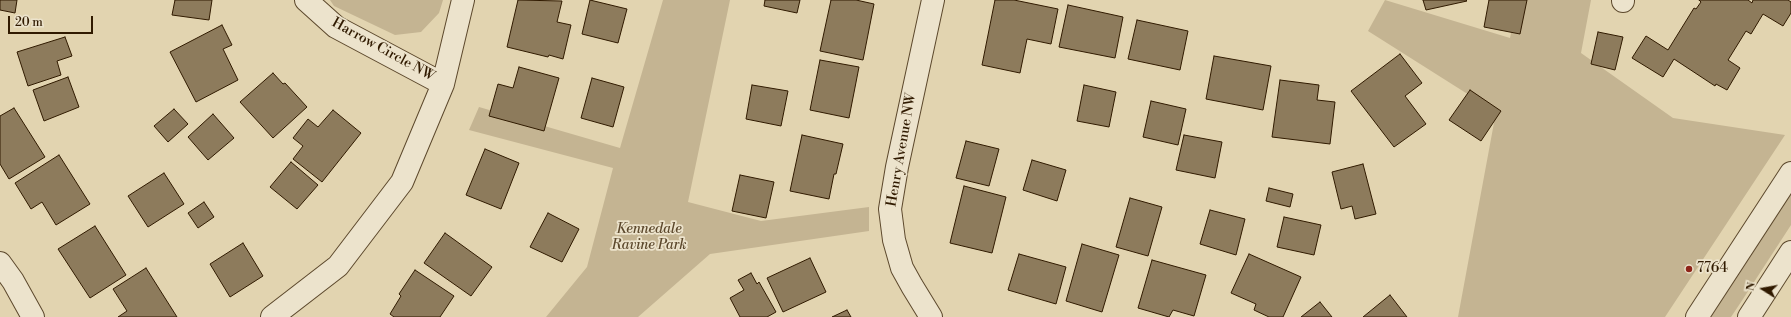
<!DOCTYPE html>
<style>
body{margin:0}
#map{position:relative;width:1791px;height:317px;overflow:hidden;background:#e2d4b0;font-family:"Libre Bodoni",serif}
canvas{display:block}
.north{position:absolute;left:1743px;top:269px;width:40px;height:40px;-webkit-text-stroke:3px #ece3cc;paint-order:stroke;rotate:281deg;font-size:11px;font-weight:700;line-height:16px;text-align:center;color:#301a00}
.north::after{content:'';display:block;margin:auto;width:14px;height:18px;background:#301a00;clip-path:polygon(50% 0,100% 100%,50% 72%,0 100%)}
.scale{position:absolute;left:8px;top:16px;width:85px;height:18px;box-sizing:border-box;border:2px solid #301a00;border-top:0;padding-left:5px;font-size:12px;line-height:14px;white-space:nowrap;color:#301a00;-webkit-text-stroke:3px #ece3cc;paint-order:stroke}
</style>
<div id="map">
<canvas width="1791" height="317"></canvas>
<div class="north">N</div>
<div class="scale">20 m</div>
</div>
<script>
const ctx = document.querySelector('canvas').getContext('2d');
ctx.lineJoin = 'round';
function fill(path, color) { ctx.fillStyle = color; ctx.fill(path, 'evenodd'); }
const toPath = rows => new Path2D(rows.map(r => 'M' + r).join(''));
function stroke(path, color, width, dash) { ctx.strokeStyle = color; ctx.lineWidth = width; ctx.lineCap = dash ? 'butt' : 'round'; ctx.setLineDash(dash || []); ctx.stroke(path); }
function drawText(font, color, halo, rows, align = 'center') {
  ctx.font = font + ' "Libre Bodoni",serif'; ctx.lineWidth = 3.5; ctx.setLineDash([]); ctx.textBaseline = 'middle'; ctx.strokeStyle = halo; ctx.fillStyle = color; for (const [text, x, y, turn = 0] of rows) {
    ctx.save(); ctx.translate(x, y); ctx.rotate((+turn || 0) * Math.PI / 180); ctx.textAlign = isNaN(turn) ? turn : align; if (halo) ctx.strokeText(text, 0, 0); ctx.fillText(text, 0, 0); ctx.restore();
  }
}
const green = toPath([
 [330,0,443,0,439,13,421,32,395,35,334,6],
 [663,0,730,0,688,202,761,221,869,207,869,231,710,254,638,317,546,317,587,267,613,168,469,130,479,107,620,148],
 [1385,0,1510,38,1518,0,1591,0,1581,53,1673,118,1785,135,1665,317,1458,317,1496,112,1368,31],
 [1791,195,1791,225,1743,299,1731,317,1711,317]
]);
const building = toPath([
 [0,0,17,0,15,13,0,10,0,0],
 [175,0,212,0,209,20,172,15,175,0],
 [518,0,562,1,557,22,571,25,563,59,549,55,548,57,507,47,518,0],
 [590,0,627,9,618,43,582,34,590,0],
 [765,0,800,0,797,13,764,6,765,0],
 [831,0,856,0,874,4,863,60,820,51,831,0],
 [995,0,1014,0,1058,9,1051,44,1027,39,1020,73,982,65,995,0],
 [1423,0,1466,0,1467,1,1426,10,1423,0],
 [1489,0,1527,0,1520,34,1484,27,1489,0],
 [1699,0,1748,0,1752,3,1753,0,1788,0,1791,2,1791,13,1783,26,1763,14,1751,34,1746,31,1728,60,1740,68,1727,90,1716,84,1715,86,1674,59,1663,77,1632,58,1646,36,1668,50,1694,8,1696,9,1701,2,1699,0],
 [1068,5,1123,17,1115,58,1059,47,1068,5],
 [1137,20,1188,31,1180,70,1128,59,1137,20],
 [222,25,232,45,223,49,238,80,196,102,170,52,222,25],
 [1598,32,1623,37,1615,70,1591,64,1598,32],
 [65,37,72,56,57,61,61,75,28,86,17,52,65,37],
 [1400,54,1422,83,1405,96,1426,124,1394,147,1351,91,1400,54],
 [1214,56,1271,66,1263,110,1206,99,1214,56],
 [820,60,859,67,849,118,810,110,820,60],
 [519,67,559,78,544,131,489,116,498,84,513,88,519,67],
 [273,73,283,84,285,83,307,107,273,138,240,102,273,73],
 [68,77,79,107,44,121,33,90,68,77],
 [592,78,624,87,613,127,581,118,592,78],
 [1280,80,1319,85,1317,100,1335,102,1330,144,1272,137,1280,80],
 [752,85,788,91,781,126,746,119,752,85],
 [1084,85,1116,92,1109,127,1077,121,1084,85],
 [1470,90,1501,111,1481,141,1449,120,1470,90],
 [1151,101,1186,109,1178,145,1143,137,1151,101],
 [14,108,45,157,9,179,0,164,0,116,14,108],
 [174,109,188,124,168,142,154,126,174,109],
 [333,110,361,133,322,182,293,159,303,146,293,138,308,119,318,127,333,110],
 [213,114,234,138,208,160,188,137,213,114],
 [802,135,843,144,836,174,834,174,829,199,790,191,802,135],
 [1184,135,1222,142,1215,178,1176,170,1184,135],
 [966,141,999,149,989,186,956,178,966,141],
 [485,149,519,163,501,209,466,195,485,149],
 [59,155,90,204,56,225,42,202,31,209,15,183,59,155],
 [1032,160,1066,170,1057,201,1023,190,1032,160],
 [291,162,318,185,297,209,270,187,291,162],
 [1363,164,1376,214,1355,219,1352,206,1341,209,1332,172,1363,164],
 [164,173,184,204,148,227,128,196,164,173],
 [740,175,774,182,766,218,732,211,740,175],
 [964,186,1006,197,992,253,950,243,964,186],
 [1269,188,1293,194,1290,207,1266,201,1269,188],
 [1130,198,1162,207,1148,256,1116,247,1130,198],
 [204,202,214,217,198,228,188,213,204,202],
 [1210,210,1245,219,1236,255,1200,244,1210,210],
 [548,213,579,229,562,262,530,247,548,213],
 [1284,217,1321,225,1314,255,1277,247,1284,217],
 [95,226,126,275,90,298,58,249,95,226],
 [445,233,492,267,471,296,424,263,445,233],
 [243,243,263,276,230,297,210,264,243,243],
 [1082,244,1119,255,1102,312,1066,301,1082,244],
 [1019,254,1066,267,1056,304,1008,290,1019,254],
 [1249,254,1301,277,1283,317,1269,317,1254,310,1256,304,1231,293,1249,254],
 [810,258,826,292,783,312,767,278,810,258],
 [1152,260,1206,275,1194,316,1173,310,1169,317,1138,308,1152,260],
 [146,268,177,317,118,317,127,311,113,289,146,268],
 [415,270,454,296,440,317,394,317,390,314,401,296,399,294,415,270],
 [751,273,757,284,759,282,776,312,767,317,740,317,730,298,744,290,738,280,751,273],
 [1390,295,1407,317,1363,317,1390,295],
 [1320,302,1332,317,1301,317,1320,302],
 [847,310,851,317,832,317,847,310]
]);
const minor = toPath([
 [306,0,336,27,443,84],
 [1623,1,1623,0],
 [0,263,13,281,33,317],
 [272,317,338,266,402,182,443,84,463,0],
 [931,317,912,286,902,268,894,240,890,209,897,167,933,0],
 [1697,317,1791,173],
 [1749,317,1791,252]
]);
const markers = [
 [1689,269,4,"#8f2418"]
];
const streetNames = [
 ["Harrow Circle NW",383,50,29],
 ["Henry Avenue NW",902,150,-80]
];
const parkNames = [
 ["Kennedale",649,230],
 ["Ravine Park",649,246]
];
const poiNames = [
 ["7764",1697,269]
];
fill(green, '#c4b492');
fill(building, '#8d7b5c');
stroke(building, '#301a00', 1);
stroke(minor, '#5c482c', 24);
stroke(minor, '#ece3cc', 22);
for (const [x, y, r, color] of markers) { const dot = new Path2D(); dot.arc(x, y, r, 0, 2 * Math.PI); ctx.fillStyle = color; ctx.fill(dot); stroke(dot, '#ece3cc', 1.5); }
drawText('14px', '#301a00', '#ece3cc', streetNames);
drawText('italic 14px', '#5c482c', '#ece3cc', parkNames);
drawText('14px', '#301a00', '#ece3cc', poiNames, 'left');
</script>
